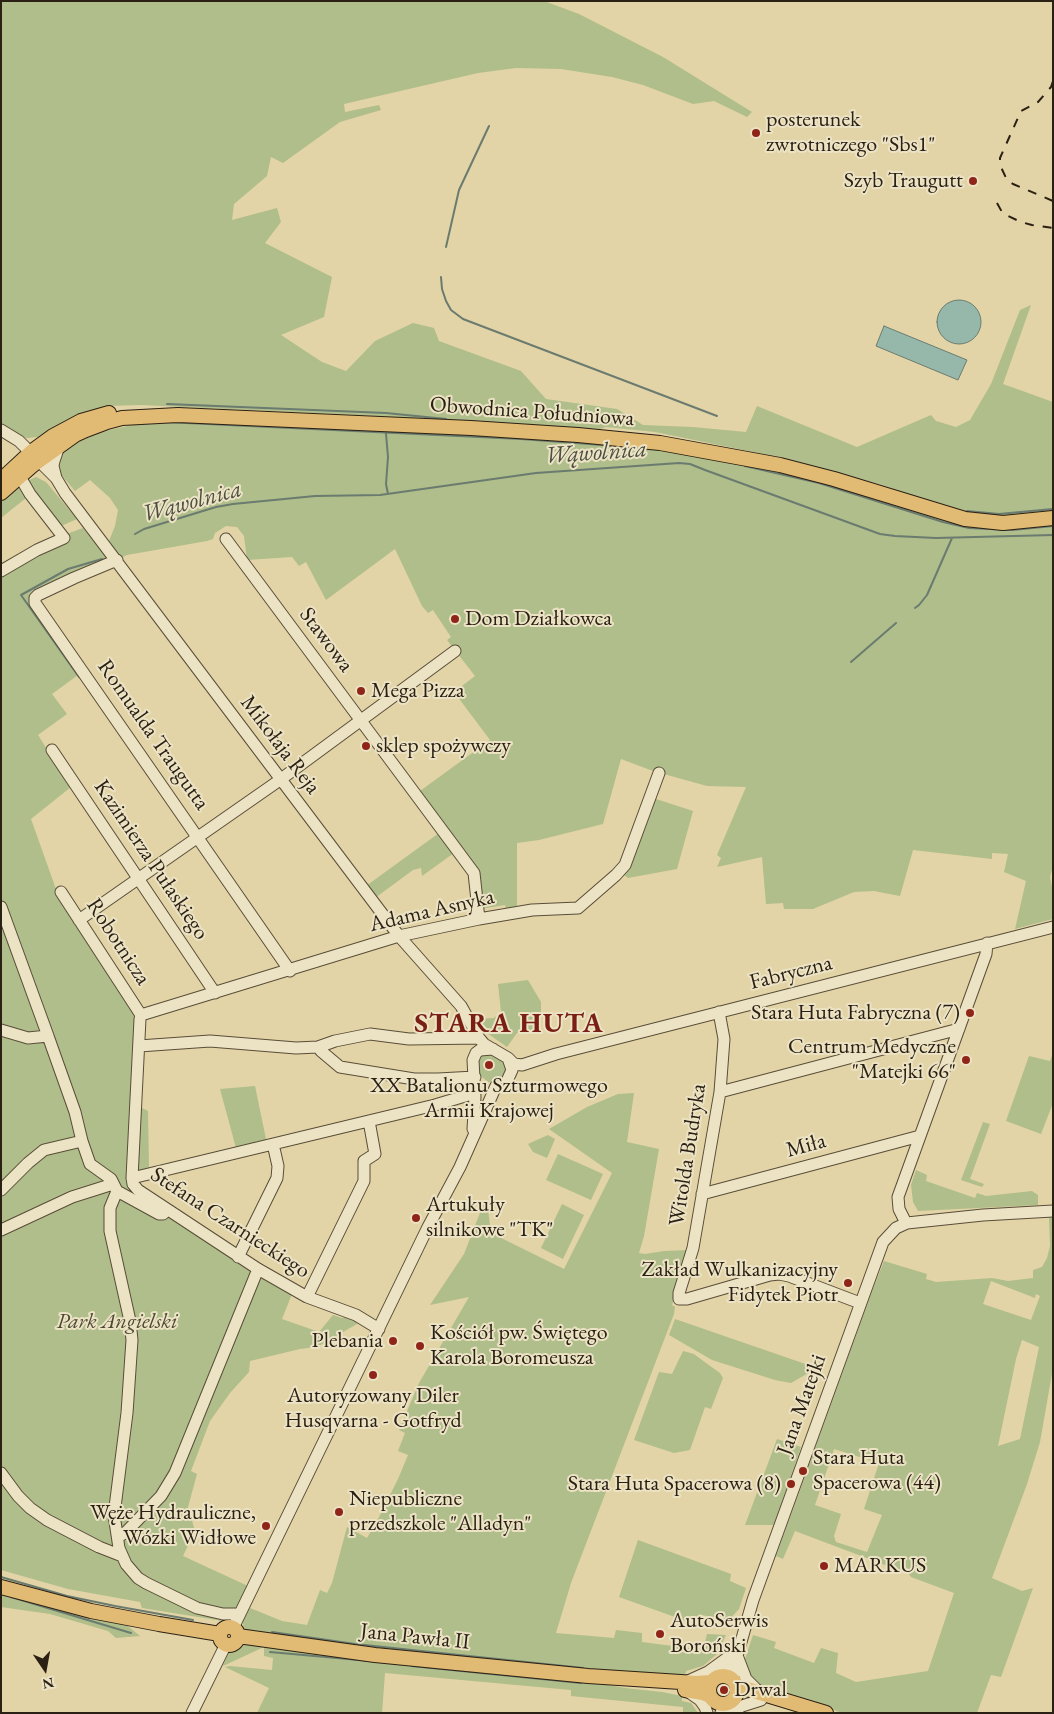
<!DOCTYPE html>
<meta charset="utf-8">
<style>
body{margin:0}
#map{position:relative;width:1054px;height:1714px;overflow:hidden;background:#e2d4a6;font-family:"EB Garamond",serif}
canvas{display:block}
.frame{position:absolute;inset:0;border:2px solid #2b2014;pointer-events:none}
.north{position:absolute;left:20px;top:1644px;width:50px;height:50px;-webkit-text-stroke:4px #ece3c5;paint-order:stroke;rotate:168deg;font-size:14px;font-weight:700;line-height:20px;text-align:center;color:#2b2014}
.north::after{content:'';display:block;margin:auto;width:18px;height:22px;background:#2b2014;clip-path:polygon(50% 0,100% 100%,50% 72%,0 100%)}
</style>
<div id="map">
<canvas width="1054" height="1714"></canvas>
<div class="frame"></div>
<div class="north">N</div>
</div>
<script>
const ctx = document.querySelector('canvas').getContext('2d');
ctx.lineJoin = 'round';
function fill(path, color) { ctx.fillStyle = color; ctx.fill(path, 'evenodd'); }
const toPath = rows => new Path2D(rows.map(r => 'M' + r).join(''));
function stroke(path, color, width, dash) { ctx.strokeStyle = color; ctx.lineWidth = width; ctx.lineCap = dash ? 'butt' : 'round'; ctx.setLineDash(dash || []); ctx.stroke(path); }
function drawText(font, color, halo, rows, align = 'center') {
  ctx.font = font + ' "EB Garamond",serif'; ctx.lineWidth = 4; ctx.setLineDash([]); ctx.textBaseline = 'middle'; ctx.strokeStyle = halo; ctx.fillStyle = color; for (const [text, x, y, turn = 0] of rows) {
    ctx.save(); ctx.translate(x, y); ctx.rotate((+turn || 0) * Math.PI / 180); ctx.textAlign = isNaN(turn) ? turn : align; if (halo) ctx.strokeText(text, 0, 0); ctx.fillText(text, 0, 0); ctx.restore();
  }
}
const green = toPath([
 [1,1,544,1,579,14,663,57,752,112,747,117,714,101,693,104,643,85,612,77,561,69,516,68,478,73,344,104,345,112,379,105,381,110,340,122,283,163,271,157,267,176,234,204,232,220,277,208,281,222,265,243,332,277,324,317,281,335,322,362,346,371,375,341,413,323,434,328,439,341,521,371,546,399,617,409,643,425,693,427,746,432,757,406,857,447,931,415,936,421,956,427,970,420,991,384,1020,310,1031,305,1003,384,1053,402,1053,511,1003,516,980,515,955,510,879,484,782,458,655,432,606,427,600,429,377,416,141,405,109,406,88,411,67,420,47,434,38,437,27,438,18,436,1,425],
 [154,420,533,438,653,449,788,473,854,491,954,522,1053,524,1053,866,1050,877,1053,891,1053,919,1015,929,1026,881,1004,872,1008,854,992,853,992,859,913,850,900,896,874,891,854,892,813,909,784,909,783,903,766,904,762,857,717,867,721,858,717,855,746,787,707,786,653,771,621,759,603,824,539,840,517,843,517,909,506,911,505,905,480,909,476,876,420,791,490,740,454,692,475,676,447,640,451,637,433,610,428,613,422,606,395,549,326,600,306,562,299,566,292,557,247,560,244,536,237,527,226,526,215,533,213,539,207,541,127,555,121,558,109,541,115,526,118,510,110,498,90,480,75,491,58,471,59,454,77,439,79,442,101,432],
 [36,477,46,482,77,519,59,527,25,482],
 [20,484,26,498,1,518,1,498],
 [83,528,112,565,37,601,82,672,52,694,67,714,38,735,71,787,31,819,57,892,136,1014,129,1188,136,1194,163,1211,176,1222,251,1270,292,1294,282,1319,319,1332,333,1315,342,1318,349,1315,358,1322,357,1324,317,1347,300,1349,250,1361,249,1372,230,1393,210,1421,191,1471,197,1474,188,1507,195,1531,183,1556,248,1586,229,1622,142,1608,140,1602,68,1589,1,1570,1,568,55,538],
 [653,798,693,811,677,869,628,878,624,875,628,870],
 [439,833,454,853,422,876,421,868,413,870,375,898,366,886],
 [528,980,541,1002,541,1031,517,1033,507,1047,480,1028,472,1019,494,1018,501,1012,498,984],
 [490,1052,505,1062,507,1067,505,1077,495,1082,488,1082,480,1075,478,1058,482,1053],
 [1053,1053,1053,1103,1041,1134,1006,1121,1029,1056,1050,1061],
 [255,1086,267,1144,236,1148,220,1089],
 [634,1093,627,1142,659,1149,644,1236,639,1253,645,1254,664,1251,690,1250,672,1305,675,1307,674,1314,571,1583,556,1633,614,1638,616,1630,642,1633,642,1642,703,1650,707,1634,726,1635,717,1654,703,1666,686,1671,685,1676,662,1676,391,1652,247,1631,244,1628,242,1620,250,1608,282,1621,307,1625,320,1590,327,1593,332,1583,347,1527,367,1538,377,1521,398,1479,408,1455,398,1451,405,1433,399,1430,419,1383,469,1297,430,1305,464,1254,485,1200,487,1202,491,1233,564,1269,612,1173,549,1129,587,1107,618,1094],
 [142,1108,148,1111,149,1169,137,1171,138,1112],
 [983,1122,990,1124,970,1179,984,1184,982,1187,961,1180],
 [548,1135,555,1139,547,1158,533,1152,528,1144],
 [558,1154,603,1174,591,1200,546,1180],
 [916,1170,927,1175,926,1181,975,1198,977,1193,986,1196,1032,1191,1038,1195,1038,1205,918,1211,913,1202,911,1185],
 [562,1204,584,1215,563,1259,541,1248],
 [1049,1217,1053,1217,1053,1368,1040,1442,1027,1484,992,1578,1022,1591,1033,1588,1001,1677,991,1675,977,1713,841,1713,811,1700,757,1684,747,1671,745,1659,753,1635,776,1642,774,1648,814,1663,821,1648,838,1653,836,1673,856,1682,928,1671,954,1593,911,1577,909,1574,795,1531,783,1559,776,1556,871,1294,884,1261,927,1274,926,1279,936,1282,992,1278,1008,1281,1033,1278,1033,1270,1042,1267,1047,1258,1050,1246],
 [991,1281,1035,1298,1036,1294,1040,1296,1031,1320,983,1304],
 [1022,1340,1039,1347,1020,1439,998,1446,1016,1359],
 [834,1449,879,1463,864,1509,882,1515,867,1552,836,1542,834,1536,841,1514,815,1505],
 [675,1319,817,1368,791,1383,775,1380,712,1360,669,1335],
 [683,1351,694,1354,706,1363,720,1373,723,1378,711,1409,705,1407,690,1450,674,1453,634,1440,659,1372,672,1374],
 [777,1439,801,1447,774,1525,745,1525],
 [638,1540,731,1574,730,1581,746,1588,739,1609,728,1621,702,1615,686,1621,619,1597],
 [1,1592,123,1622,140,1636,116,1638,108,1631,50,1614,1,1607],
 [238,1643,335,1656,593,1682,625,1688,662,1692,682,1696,682,1701,691,1703,698,1713,683,1713,683,1707,571,1696,571,1690,385,1673,382,1713,257,1713,269,1688,225,1667,230,1666,272,1670,273,1658,264,1656,264,1647,223,1666,230,1649,233,1646]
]);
const water = toPath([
 '937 322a22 22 0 1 1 44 0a22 22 0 1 1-44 0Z',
 [884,326,967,360,958,380,876,346,884,326]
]);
const stream = toPath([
 [446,247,459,190,489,126],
 [441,277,442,289,446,301,451,310,463,319,717,416],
 [167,404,386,413,446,419],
 [166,422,521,439,617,446],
 [386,434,388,457,386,484,388,494],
 [745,466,819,483,943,522,969,528,1012,530,1053,526],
 [967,511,999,514,1053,509],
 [135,534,144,529,216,507,233,504,315,496,380,495,536,473,679,463,690,464,705,470,880,534,895,536,936,538,1053,535],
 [915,608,919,605,927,595,952,538],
 [851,662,896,623],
 [79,677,21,595,68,569,102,559],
 [1,703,1,714],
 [1,1577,67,1596,115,1606,193,1620],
 [11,1597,131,1633],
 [272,1632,355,1644,583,1668],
 [270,1652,370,1661],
 [412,1666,581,1683]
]);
const minor = toPath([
 [1,430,19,441,56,478,65,493,399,936,461,1006,479,1038,484,1044,508,1058,512,1070,507,1081],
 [56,478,53,466,54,461,59,446],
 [226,539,474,873,479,919],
 [117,560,74,578,38,595,35,598,35,603,290,971],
 [1,571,37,550,64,538,30,494,23,482],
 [52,750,215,993],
 [61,892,141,1015],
 [1,907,48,1036],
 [79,920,277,782,455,651],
 [719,1012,724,1039,720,1092,693,1248,679,1293,679,1299,687,1299,770,1275,779,1274,789,1276,860,1303],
 [141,1015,399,936,479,919,532,910,578,908,616,875,625,865,659,773],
 [141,1015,140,1019,132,1178,133,1184,138,1190,258,1269,307,1297,356,1315,379,1329],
 [1,1030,28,1038,48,1036,75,1112,82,1141,44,1150,28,1163,1,1190],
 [139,1046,210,1041,296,1048,318,1047,335,1041,370,1034,409,1039,479,1038],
 [318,1047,321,1051,340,1067,414,1079,438,1079,475,1077],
 [508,1058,514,1064,522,1065,556,1054,1053,927],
 [720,1092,959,1029],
 [473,1129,475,1097,473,1060,476,1053,480,1050,493,1049],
 [82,1141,90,1164,111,1179,117,1191,159,1214,163,1214,167,1210],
 [132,1178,435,1105,475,1093],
 [117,1191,110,1208,110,1231,130,1321,132,1340,127,1413,114,1515,119,1548,126,1564,138,1578,146,1583,197,1608,223,1614,235,1614],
 [702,1194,920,1136],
 [906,1223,899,1209,898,1197,986,954,987,943],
 [1,1230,72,1197,113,1184],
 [238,1257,277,1178,278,1166,273,1144],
 [307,1297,364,1181,364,1161,375,1154,369,1121],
 [1,1473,18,1496,30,1508,47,1520,99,1547,122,1556],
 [118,1537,126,1532,161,1496,175,1473,258,1269],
 [233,1628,428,1227,460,1167,496,1086],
 [738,1658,746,1679,759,1692],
 [721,1676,733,1648],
 [733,1680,735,1663,753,1600,883,1242,896,1228,907,1223,983,1215,1053,1211],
 [686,1682,708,1672,730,1656],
 [687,1691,700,1700,705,1707,707,1713],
 [192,1713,226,1644],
 [721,1713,725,1704],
 [730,1713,742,1706,761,1700]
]);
const major = toPath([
 [1,480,31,452,53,436,81,421,109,413],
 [1,493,33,465,75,435,86,430,107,422,122,418,178,415,471,428,578,435,660,443,780,465,834,479,965,519,1003,523,1053,518],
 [1,1587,91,1611,159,1624,220,1634],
 '220 1636a9 9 0 1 1 18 0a9 9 0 1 1-18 0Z',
 [238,1636,375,1655,588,1676,696,1683,711,1682],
 '709 1690a14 14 0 1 1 28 0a14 14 0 1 1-28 0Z',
 [737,1686,826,1713],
 [685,1690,703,1693,710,1696]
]);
const rail = toPath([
 [1053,81,1051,87,1038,102,1021,111,1000,158,1000,165,1007,180,1013,184,1053,201],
 [997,203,1002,212,1008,216,1021,222,1032,225,1053,228]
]);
const markers = [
 [756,133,5,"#8f2418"],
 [973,181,5,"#8f2418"],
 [455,619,5,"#8f2418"],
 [361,691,5,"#8f2418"],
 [366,746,5,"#8f2418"],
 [970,1013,5,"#8f2418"],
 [966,1060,5,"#8f2418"],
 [489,1065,5,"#8f2418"],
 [416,1218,5,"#8f2418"],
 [848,1283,5,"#8f2418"],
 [393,1341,5,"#8f2418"],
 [420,1346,5,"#8f2418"],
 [373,1375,5,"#8f2418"],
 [803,1471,5,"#8f2418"],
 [791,1484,5,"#8f2418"],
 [339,1512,5,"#8f2418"],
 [266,1526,5,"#8f2418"],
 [824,1566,5,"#8f2418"],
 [660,1634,5,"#8f2418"],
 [724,1690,5,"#8f2418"]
];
const poiNames = [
 ["posterunek",766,120],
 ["zwrotniczego \"Sbs1\"",766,145],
 ["Szyb Traugutt",963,181,"right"],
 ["Dom Działkowca",465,619],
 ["Mega Pizza",371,691],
 ["sklep spożywczy",376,746],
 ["Stara Huta Fabryczna (7)",960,1013,"right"],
 ["Centrum Medyczne",956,1047,"right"],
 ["\"Matejki 66\"",956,1072,"right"],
 ["XX Batalionu Szturmowego",489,1086,"center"],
 ["Armii Krajowej",489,1111,"center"],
 ["Artukuły",426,1205],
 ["silnikowe \"TK\"",426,1230],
 ["Zakład Wulkanizacyjny",838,1270,"right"],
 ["Fidytek Piotr",838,1295,"right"],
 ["Kościół pw. Świętego",430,1333],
 ["Karola Boromeusza",430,1358],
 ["Plebania",383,1341,"right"],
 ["Autoryzowany Diler",373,1396,"center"],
 ["Husqvarna - Gotfryd",373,1421,"center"],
 ["Stara Huta",813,1458],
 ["Spacerowa (44)",813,1483],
 ["Stara Huta Spacerowa (8)",781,1484,"right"],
 ["Niepubliczne",349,1499],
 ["przedszkole \"Alladyn\"",349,1524],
 ["Węże Hydrauliczne,",256,1513,"right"],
 ["Wózki Widłowe",256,1538,"right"],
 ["MARKUS",834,1566],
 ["AutoSerwis",670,1621],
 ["Boroński",670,1646],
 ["Drwal",734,1690]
];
const streetNames = [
 ["Obwodnica Południowa",532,412,4],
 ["Stawowa",326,640,53],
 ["Romualda Traugutta",153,735,55],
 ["Mikołaja Reja",280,745,53],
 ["Kazimierza Pułaskiego",151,860,56],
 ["Adama Asnyka",432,911,-13],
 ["Robotnicza",118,942,57],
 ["Fabryczna",791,973,-14],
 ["Miła",806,1146,-15],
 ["Witolda Budryka",688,1155,-81],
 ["Stefana Czarnieckiego",230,1223,33],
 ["Jana Matejki",802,1405,-70],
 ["Jana Pawła II",415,1637,6]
];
const parkNames = [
 ["Park Angielski",117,1322]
];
const waterNames = [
 ["Wąwolnica",596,453,-4],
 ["Wąwolnica",192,502,-15]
];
const districtNames = [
 ["STARA HUTA",509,1024]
];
fill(green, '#afbe8a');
fill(water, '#95b8ab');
stroke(water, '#6b7b6f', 1);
stroke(stream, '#6b7b6f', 2);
stroke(minor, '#594d38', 13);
stroke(major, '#2b2014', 16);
stroke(minor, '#ece3c5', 11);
stroke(major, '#e1ba73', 14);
stroke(rail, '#2b2014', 2, [9, 9]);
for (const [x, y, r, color] of markers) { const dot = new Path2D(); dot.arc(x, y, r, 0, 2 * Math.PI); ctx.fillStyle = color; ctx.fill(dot); stroke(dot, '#ece3c5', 2); }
drawText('22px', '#2b2014', '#ece3c5', poiNames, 'left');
drawText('22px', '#2b2014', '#ece3c5', streetNames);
drawText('italic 22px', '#4c4832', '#ece3c5', parkNames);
drawText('italic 24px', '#4b4e41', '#ece3c5', waterNames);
ctx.letterSpacing = '1px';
drawText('bold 28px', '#7a1f14', '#ece3c5', districtNames);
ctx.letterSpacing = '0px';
</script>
